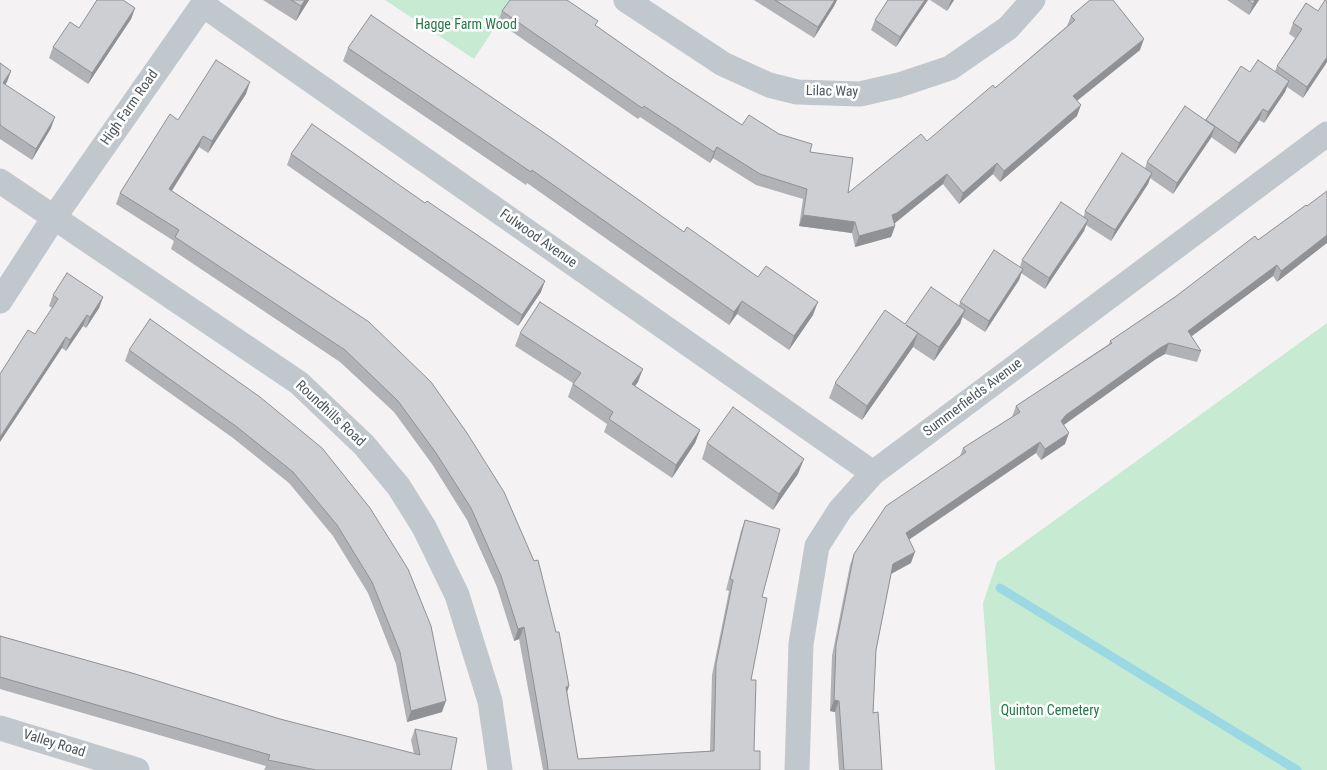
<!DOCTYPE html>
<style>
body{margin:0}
canvas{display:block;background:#f4f2f2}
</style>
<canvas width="1327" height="770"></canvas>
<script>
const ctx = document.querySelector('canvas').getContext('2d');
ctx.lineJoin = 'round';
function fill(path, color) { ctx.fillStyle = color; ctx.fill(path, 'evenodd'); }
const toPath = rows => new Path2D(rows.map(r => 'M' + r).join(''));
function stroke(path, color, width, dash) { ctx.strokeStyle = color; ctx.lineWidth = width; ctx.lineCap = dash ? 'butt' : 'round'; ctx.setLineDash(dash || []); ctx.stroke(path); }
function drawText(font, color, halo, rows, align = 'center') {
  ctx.font = font + ' "Roboto Condensed",sans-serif'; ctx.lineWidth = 5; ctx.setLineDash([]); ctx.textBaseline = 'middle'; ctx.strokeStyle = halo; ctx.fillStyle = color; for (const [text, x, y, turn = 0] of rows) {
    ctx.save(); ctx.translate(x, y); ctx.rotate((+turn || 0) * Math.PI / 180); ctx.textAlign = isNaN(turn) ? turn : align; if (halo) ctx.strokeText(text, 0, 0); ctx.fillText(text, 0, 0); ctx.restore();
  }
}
const green = toPath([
 [385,0,513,0,474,59],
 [1327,323,1327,770,995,770,983,603,997,562]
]);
const stream = toPath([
 [1000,588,1297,770]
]);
const street = toPath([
 [626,0,723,64,769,85,797,92,860,94,899,85,950,68,1008,28,1033,0],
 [203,5,873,473],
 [0,181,299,383,364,445,399,487,424,527,457,595,490,701,500,770],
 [0,301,55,216,206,0],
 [0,728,137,770],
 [797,770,801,644,817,546,840,510,873,473,1327,134]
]);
const wall = toPath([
 [263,0,309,0,296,21],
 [754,0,837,0,834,6,814,38],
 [928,0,896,47,871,30,875,20],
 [930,0,954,0,947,11],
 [1227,0,1259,0,1249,15],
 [1306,3,1327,62,1303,98,1287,87,1285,92,1264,123,1259,120,1235,154,1211,137,1173,194,1150,178,1148,184,1111,241,1086,225,1084,231,1045,289,1021,273,1019,280,985,332,962,317,960,324,934,361,913,347,862,420,829,398,835,383,905,324,959,306,960,302,1020,267,1022,260,1084,216,1085,211,1145,168,1147,162,1205,120,1250,72,1275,71,1277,66,1295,38,1289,34,1293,23],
 [135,8,131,19,88,84,49,58,53,47,79,28],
 [502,11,596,26,666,75,742,125,779,134,810,152,848,193,927,141,995,88,1067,26,1071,16,1140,50,1077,101,1077,116,1000,182,993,174,959,204,943,184,894,223,895,226,891,237,855,247,852,233,799,226,803,199,756,185,713,158,710,163,640,117,638,119,498,22],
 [348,48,684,232,813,315,789,350,737,314,729,325,527,183,526,185,343,61],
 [0,63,11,71,5,85,51,128,32,160,0,139],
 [246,94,208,153,199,147,172,191,369,322,569,686,567,693,578,759,710,751,712,675,729,591,726,590,741,531,745,520,762,597,751,680,754,751,760,770,543,770,519,639,514,641,497,587,467,520,432,464,394,412,340,362,171,249,174,241,116,204,120,193,178,120],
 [291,154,425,203,541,292,518,326,287,165],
 [1306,205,1277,282,1273,276,1191,336,1201,351,1197,362,1165,354,1156,359,1064,425,1065,444,1041,460,1036,453,909,540,911,563,891,574,876,650,873,713,882,770,839,770,835,712,830,711,832,656,850,565,854,554,960,456,963,448,1012,417,1016,406,1109,344,1110,341,1258,240],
 [53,295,103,297,99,308,86,328,83,326,66,351,62,348,52,308,49,306],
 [520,333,638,382,635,386,700,430,695,443,672,478,604,432,607,424,568,397,573,383,515,346],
 [129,350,322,448,442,712,407,722,396,664,368,593,333,536,289,483,233,438,125,361],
 [707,443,798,474,773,510,702,459],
 [0,636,280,719,414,754,411,740,415,729,451,770,264,770,266,766,0,689]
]);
const shadedWall = toPath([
 [305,0,309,0,296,21,301,6],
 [835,0,837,0,834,6,814,38,818,27],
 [925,0,928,0,896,47,900,37],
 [951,0,954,0,947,11],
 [1255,0,1259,0,1249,15,1253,4],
 [135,8,131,19,88,84,92,73],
 [1144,39,1140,50,1069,107,1073,96],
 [1327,57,1327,62,1303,98,1307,87],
 [11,71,7,82,0,93,3,83],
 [1289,81,1285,92,1264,123,1268,112],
 [250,82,246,94,208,153,212,141],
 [1081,105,1077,116,1000,182,1004,171],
 [1263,109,1259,120,1235,154,1239,143],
 [55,117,51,128,32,160,36,149],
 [1215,127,1211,138,1173,194,1177,183],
 [203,136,199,147,165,201,169,189],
 [717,147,713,158,710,163,714,152],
 [997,163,993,174,959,204,963,193],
 [1152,173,1148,184,1111,241,1115,230],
 [947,174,943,184,894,224,892,215],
 [803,215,855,222,852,233,799,226],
 [1088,220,1084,231,1045,289,1049,278],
 [895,226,891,237,855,247,859,236],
 [1327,235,1327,243,1277,282,1281,271],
 [1277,265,1273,276,1184,342,1188,331],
 [1023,269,1019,280,985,332,989,321],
 [545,281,541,292,518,326,522,315],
 [103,297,99,308,86,328,90,317],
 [742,301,737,314,729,325,734,312],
 [818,302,813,315,789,350,794,336],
 [965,310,960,324,934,361,939,347],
 [87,315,83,326,66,351,70,340],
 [918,333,913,347,862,420,867,406],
 [66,337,62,348,0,442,0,437],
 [1169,343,1165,354,1156,359,1062,426,1061,421,1066,415,1160,348],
 [643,369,638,382,627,397,632,384],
 [700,430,695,443,672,478,676,465],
 [1069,433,1065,444,1041,460,1045,449],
 [1040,442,1036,453,902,544,906,533],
 [804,459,798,474,773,510,779,494],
 [915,552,911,563,889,575,893,564],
 [524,627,519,639,514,641,518,629],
 [569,686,565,697,566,687],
 [834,700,839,701,835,712,830,711],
 [446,701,442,712,407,722,411,711]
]);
const building = toPath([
 [97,0,123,0,135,8,92,73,53,47,70,22,79,28,97,0],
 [291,0,305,0,301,6,291,0],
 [510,0,567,0,598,21,595,25,666,75,742,125,749,115,779,134,812,144,810,152,853,158,848,193,921,134,927,141,993,85,995,88,1075,20,1071,16,1090,0,1113,0,1144,39,1073,96,1081,105,1004,171,997,163,963,193,947,174,897,213,892,215,895,226,859,236,855,222,803,215,807,189,760,174,717,147,714,152,644,106,642,108,502,11,510,0],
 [775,0,835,0,818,27,775,0],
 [888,0,925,0,900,37,875,20,888,0],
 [1248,0,1255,0,1253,4,1248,0],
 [1325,0,1327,0,1327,57,1307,87,1277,66,1302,29,1293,23,1306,3,1318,11,1325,0],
 [371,15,553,139,684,232,687,227,758,277,766,266,818,302,794,336,742,301,734,312,532,170,531,172,348,48,371,15],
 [216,60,250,82,212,141,203,136,169,189,369,322,431,382,467,433,504,492,534,561,538,560,556,632,559,632,569,686,566,687,578,759,714,751,716,664,733,580,730,579,745,520,780,529,762,597,767,598,751,680,756,680,754,751,760,751,760,770,548,770,547,760,524,627,518,629,501,576,471,508,436,453,398,401,345,350,175,237,179,230,120,193,170,114,178,120,216,60],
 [1258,60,1289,81,1268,112,1263,109,1239,143,1206,120,1241,66,1250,72,1258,60],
 [0,63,11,71,3,83,55,117,36,149,0,125,0,63],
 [1185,106,1215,127,1177,183,1147,162,1185,106],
 [312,124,425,203,427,201,545,281,522,315,291,154,312,124],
 [1122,153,1152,173,1115,230,1085,211,1122,153],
 [1327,191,1327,235,1281,271,1277,265,1188,331,1201,351,1169,343,1160,348,1066,415,1061,421,1069,433,1045,449,1040,442,906,533,915,552,893,564,876,650,873,713,878,712,882,770,844,770,839,701,834,700,836,645,854,554,886,506,966,452,963,448,1020,412,1016,406,1112,343,1110,341,1175,297,1255,236,1258,240,1306,205,1307,206,1327,191],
 [1061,202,1088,220,1049,278,1022,260,1061,202],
 [994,250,1023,269,989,321,960,302,994,250],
 [67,273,103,297,90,317,87,315,70,340,66,337,0,437,0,374,28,330,35,334,58,299,53,295,67,273],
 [931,287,965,310,939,347,906,325,918,333,867,406,835,383,885,310,905,324,931,287],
 [540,302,643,369,632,384,700,430,676,465,609,419,613,412,573,384,581,373,520,333,540,302],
 [150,319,260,397,322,448,370,508,408,569,431,626,446,701,411,711,400,652,372,582,337,525,293,472,237,427,129,350,150,319],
 [733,407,804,459,779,494,707,443,733,407],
 [0,636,132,673,280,719,420,755,415,729,457,738,451,770,316,770,268,760,270,755,0,677,0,636]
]);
const parkNames = [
 ["Hagge Farm Wood",466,25],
 ["Quinton Cemetery",1050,711]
];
const streetNames = [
 ["Lilac Way",832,92,1],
 ["High Farm Road",130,108,-55],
 ["Fulwood Avenue",538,239,35],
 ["Summerfields Avenue",973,398,-37],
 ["Roundhills Road",330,414,43],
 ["Valley Road",54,744,17]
];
fill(green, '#c7ebd2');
stroke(stream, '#9ad9e3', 9);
stroke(street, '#c0c7cd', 25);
fill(wall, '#b0b2b5');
fill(shadedWall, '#909194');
fill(building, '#cdcfd3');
stroke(building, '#909194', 1);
drawText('14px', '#247847', '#fff', parkNames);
drawText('14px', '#4c565d', '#fff', streetNames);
</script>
